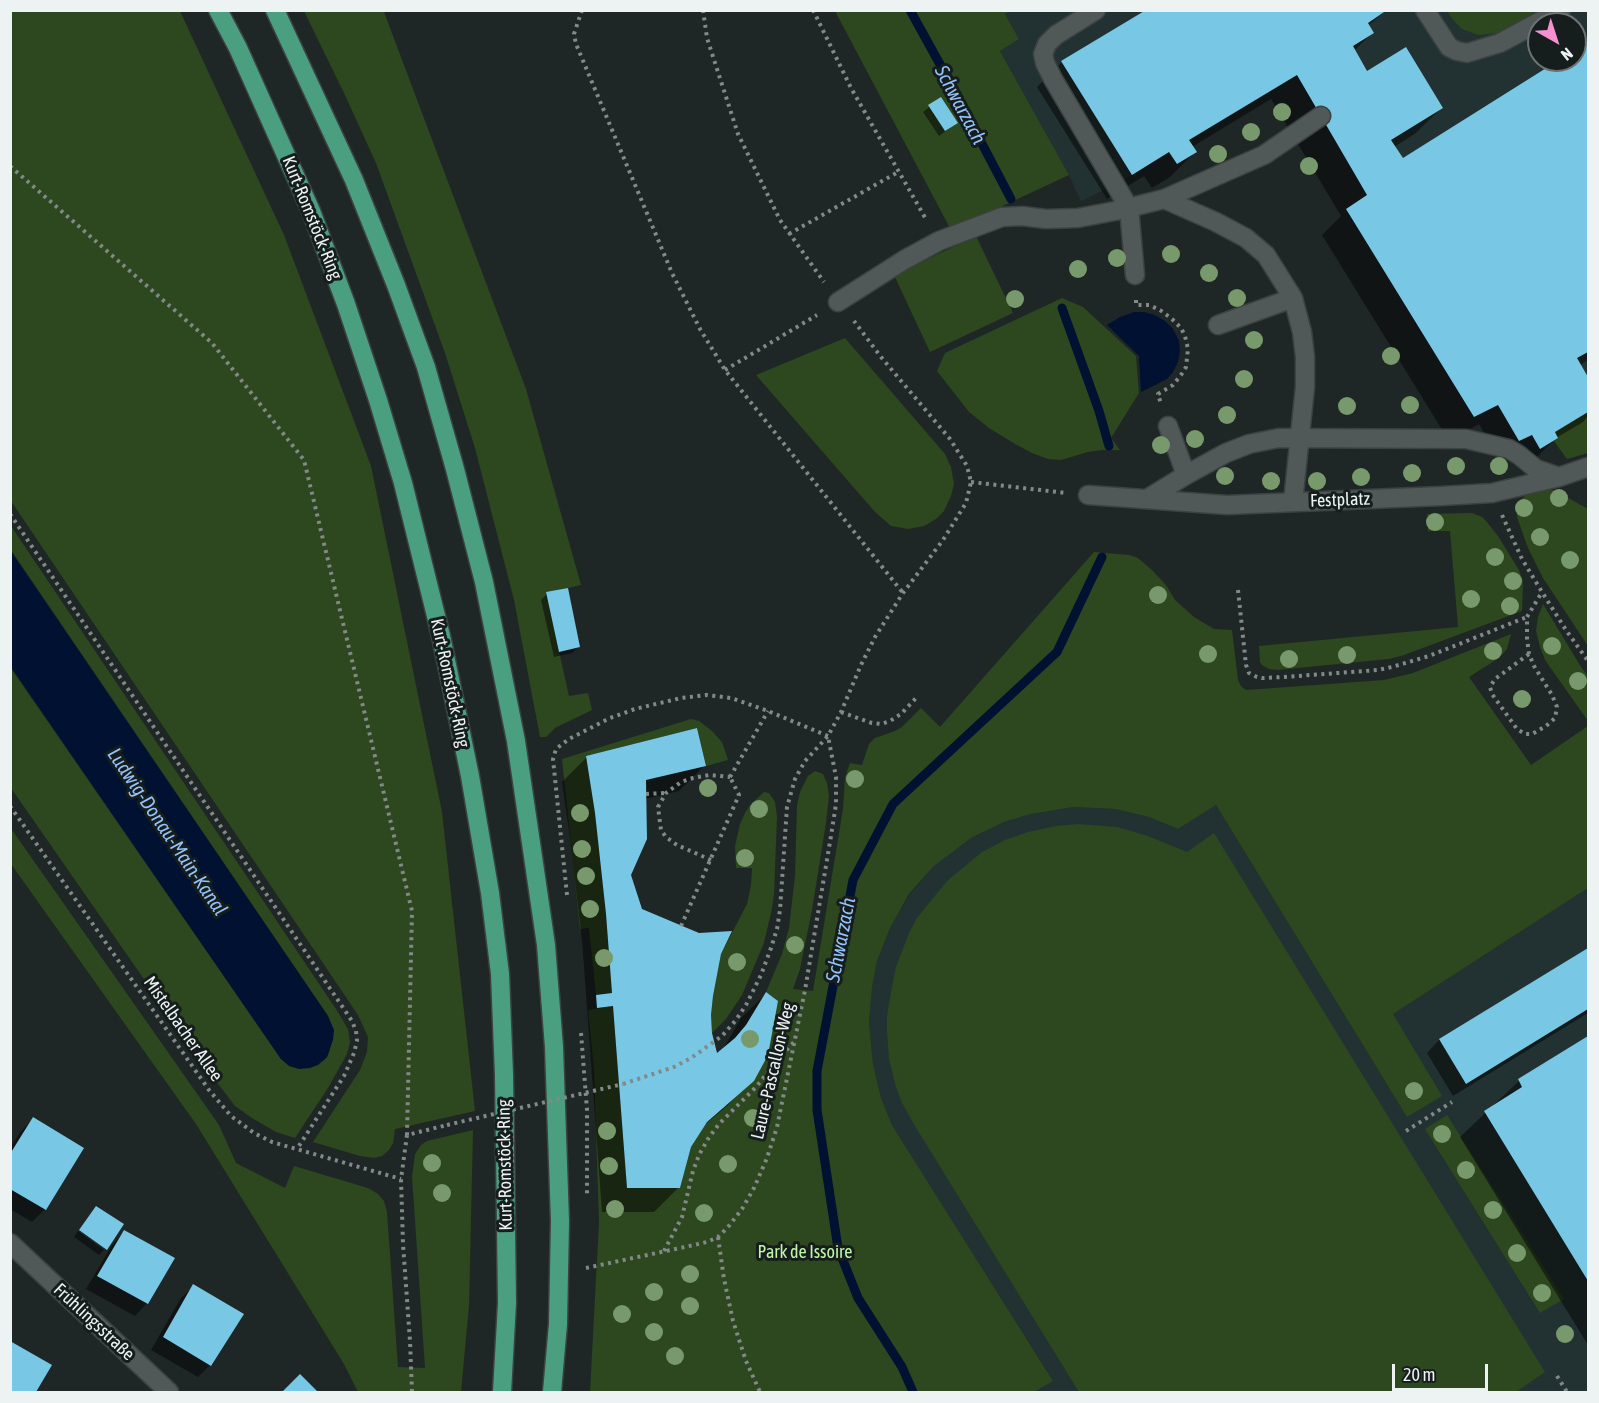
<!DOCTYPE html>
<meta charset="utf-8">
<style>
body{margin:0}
#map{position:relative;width:1599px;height:1403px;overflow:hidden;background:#1f2726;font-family:"Asap Condensed",sans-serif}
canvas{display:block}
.frame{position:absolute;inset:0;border:12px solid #edf2f2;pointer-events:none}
.north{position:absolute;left:1527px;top:12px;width:60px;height:60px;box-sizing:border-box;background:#161d1d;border:2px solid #6c7272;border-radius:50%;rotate:141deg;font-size:16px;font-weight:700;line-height:24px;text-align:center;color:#edf2f2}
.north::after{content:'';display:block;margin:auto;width:21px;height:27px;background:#f590d1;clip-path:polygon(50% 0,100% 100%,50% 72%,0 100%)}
.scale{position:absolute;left:1392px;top:1364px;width:96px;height:27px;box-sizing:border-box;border:3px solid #edf2f2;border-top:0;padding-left:8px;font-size:18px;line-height:21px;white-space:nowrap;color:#edf2f2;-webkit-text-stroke:4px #161d1d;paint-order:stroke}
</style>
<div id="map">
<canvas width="1599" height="1403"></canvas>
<div class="frame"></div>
<div class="north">N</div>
<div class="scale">20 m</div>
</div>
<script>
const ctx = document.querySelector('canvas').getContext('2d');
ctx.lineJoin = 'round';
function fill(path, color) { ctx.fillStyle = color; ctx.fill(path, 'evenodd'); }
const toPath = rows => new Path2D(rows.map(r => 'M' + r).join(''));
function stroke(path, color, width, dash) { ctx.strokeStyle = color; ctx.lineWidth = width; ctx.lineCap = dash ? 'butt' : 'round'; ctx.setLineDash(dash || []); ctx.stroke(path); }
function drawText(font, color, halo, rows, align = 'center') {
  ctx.font = font + ' "Asap Condensed",sans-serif'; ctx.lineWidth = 6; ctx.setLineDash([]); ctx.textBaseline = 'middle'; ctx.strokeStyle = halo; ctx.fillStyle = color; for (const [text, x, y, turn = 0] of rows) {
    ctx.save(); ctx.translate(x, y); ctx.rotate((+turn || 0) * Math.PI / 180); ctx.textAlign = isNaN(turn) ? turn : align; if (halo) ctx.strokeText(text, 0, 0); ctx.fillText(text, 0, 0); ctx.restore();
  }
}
const built = toPath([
 [1010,11,1447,11,1453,20,1499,33,1537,11,1588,11,1588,453,1567,459,1554,441,1540,449,1532,435,1519,441,1498,405,1474,417,1346,209,1367,195,1297,75,1190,140,1197,152,1177,164,1169,153,1116,184,1081,201,1069,175,1000,51,1019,39,1005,14],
 [1539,24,1575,24,1575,60,1539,60],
 [1216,805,1388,1086,1393,1014,1588,888,1588,1392,1014,1392,1047,1371,892,1125,881,1098,873,1064,869,1022,872,988,877,961,890,928,909,895,933,867,971,838,1004,822,1031,814,1073,807,1115,809,1149,817,1178,829]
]);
const green = toPath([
 [10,11,180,11,284,235,371,466,442,812,475,1111,395,1129,393,1143,389,1150,382,1156,374,1158,360,1156,313,1142,360,1070,367,1052,368,1037,358,1015,11,501],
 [304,11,386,11,384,12,526,389,581,585,546,593,569,696,588,693,592,710,555,728,546,737,540,737,514,600,475,448,445,353,376,163,344,93],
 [835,11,1010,11,1005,14,1019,39,1000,51,1069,175,951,230],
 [1447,11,1537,11,1499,33,1478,35,1462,29,1453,20],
 [976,236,1013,313,930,352,894,275],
 [1062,298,1083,307,1136,356,1139,393,1111,438,1120,450,1102,450,1088,452,1061,460,1048,459,1032,453,1015,444,989,428,969,412,937,371,945,353],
 [845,338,945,454,951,467,954,484,951,496,944,511,936,519,924,526,908,529,891,526,875,512,756,375],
 [1588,412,1588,453,1567,459,1554,441,1558,438,1555,432],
 [1540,489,1549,489,1556,491,1588,509,1588,646,1543,578,1528,548,1517,517,1517,509,1519,501,1525,496],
 [1472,513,1482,517,1487,522,1498,536,1519,570,1523,581,1522,611,1404,655,1389,659,1277,670,1269,669,1262,665,1260,662,1259,646,1458,627,1450,531,1428,531,1427,514],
 [11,526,336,1009,348,1029,350,1042,347,1054,328,1088,295,1138,276,1132,252,1118,235,1106,203,1064,11,788,10,667,281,1059,323,1061,327,1057,330,1050,328,1016,11,550],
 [1094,552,1129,555,1138,558,1152,570,1166,585,1175,600,1194,617,1214,629,1232,630,1238,680,1241,686,1246,690,1384,680,1413,673,1511,634,1507,649,1499,658,1469,677,1531,765,1588,726,1588,888,1393,1014,1442,1096,1407,1117,1216,805,1178,829,1149,817,1115,809,1073,807,1031,814,1004,822,971,838,933,867,909,894,890,928,877,961,872,988,869,1022,873,1064,881,1098,892,1125,1053,1381,1034,1392,590,1392,599,1222,594,1069,588,1010,613,1006,627,1188,680,1188,691,1147,778,1001,766,992,782,954,789,928,795,876,797,805,800,792,808,776,815,771,823,774,827,783,829,796,826,823,812,910,800,969,793,989,813,991,843,809,845,777,850,763,862,765,869,744,875,738,895,731,902,727,921,708,940,727],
 [1543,604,1581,667,1588,676,1588,721,1545,660,1540,647,1536,631,1538,617],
 [691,719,699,721,712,731,722,742,728,760,706,766,697,728,586,756,595,813,606,914,612,993,596,995,589,928,580,929,562,759],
 [764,792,769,793,775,802,777,817,774,895,771,913,764,943,742,995,726,1019,712,1033,711,1015,713,996,721,954,747,904,751,885,752,868,736,868,735,846,740,824,745,813,750,805],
 [1078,824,1117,827,1148,836,1187,852,1214,833,1545,1372,1516,1392,1079,1392,915,1126,902,1103,896,1087,889,1059,887,1031,887,1016,892,986,896,967,909,933,917,918,947,881,982,852,1005,840,1028,832,1056,826],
 [10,827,219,1125,236,1163,285,1188,294,1166,368,1188,378,1194,384,1201,387,1212,398,1367,425,1368,412,1177,415,1154,421,1145,427,1141,473,1130,469,1306,461,1392,358,1392,344,1364,196,1124,11,864],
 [1447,1115,1564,1299,1540,1313,1425,1129]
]);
const water = toPath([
 [1134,312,1144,312,1155,315,1165,321,1173,329,1179,341,1180,351,1178,362,1173,372,1167,379,1141,392,1139,356,1107,325,1120,317],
 [10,550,328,1016,334,1030,333,1040,327,1057,318,1065,310,1068,299,1069,289,1066,281,1059,11,667]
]);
const shadow = toPath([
 [1386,10,1368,26,1372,33,1354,51,1367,73,1441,108,1416,133,1394,147,1402,160,1562,60,1575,60,1575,52,1588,43,1588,360,1580,365,1588,380,1588,416,1583,422,1556,438,1537,457,1521,467,1513,453,1500,459,1479,424,1449,441,1322,235,1341,216,1271,99,1192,147,1195,152,1170,177,1152,188,1144,176,1107,199,1037,87,1062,62],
 [940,99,956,123,939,136,923,112],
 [547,594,578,647,572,653,554,657,541,600],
 [587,757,704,766,679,791,645,799,629,874,641,910,720,953,711,995,710,1033,716,1056,722,1051,741,1018,766,994,752,1080,727,1106,701,1128,689,1147,679,1187,654,1212,602,1212,582,940,570,838,562,782],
 [1588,949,1588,1013,1453,1096,1427,1053,1439,1040],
 [1588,1038,1588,1345,1460,1137,1519,1081],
 [33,1119,82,1148,44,1210,32,1222,10,1209,10,1148,21,1131],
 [78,1231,104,1250,99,1255,74,1237],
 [124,1232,147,1303,135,1316,86,1289,112,1245],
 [194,1286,210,1365,198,1377,151,1350,181,1298]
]);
const stream = toPath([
 [910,10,947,77,1011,199],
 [1062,308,1099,411,1109,446],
 [913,1392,902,1367,858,1298,838,1248,817,1110,817,1071,853,880,893,804,1057,652,1102,557]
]);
const building = toPath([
 [1146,10,1387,10,1368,23,1374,33,1353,46,1367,71,1406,47,1443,108,1391,140,1403,158,1559,60,1575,60,1575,50,1588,41,1588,352,1577,358,1588,377,1588,412,1555,432,1558,438,1540,449,1532,435,1519,441,1498,405,1474,417,1346,209,1367,195,1297,75,1189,140,1197,152,1177,164,1169,152,1132,175,1061,61],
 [941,97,958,123,945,131,928,105],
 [568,588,580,647,559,652,546,592],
 [697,728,706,766,646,780,647,839,631,875,642,909,699,933,732,931,721,954,713,996,711,1015,712,1033,717,1053,735,1038,746,1025,766,992,778,1001,768,1055,754,1081,707,1122,691,1147,680,1188,627,1188,613,1006,597,1008,596,995,612,993,606,914,595,813,586,756],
 [1588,948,1588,1009,1466,1084,1439,1039],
 [1588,1036,1588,1281,1484,1111,1522,1087,1518,1079],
 [33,1117,84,1148,46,1210,10,1189,10,1154],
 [96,1206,124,1224,107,1250,79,1230],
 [124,1230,175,1258,148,1304,97,1276],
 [193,1284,244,1314,211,1366,163,1337],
 [10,1341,52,1365,36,1392,10,1392],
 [300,1374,318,1392,282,1392]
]);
const path = toPath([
 [582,10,574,34,576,44,672,273,700,329,725,370,903,593],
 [703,10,707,38,738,134,780,220,824,282],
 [813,10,851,88,927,221],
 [10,166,212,343,304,460,412,911,407,1135],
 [789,234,898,172],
 [1136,300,1136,305,1149,305,1160,310,1172,319,1181,328,1185,336,1188,349,1186,367,1181,375,1173,385,1158,394,1161,404],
 [725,370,817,315],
 [971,482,1066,493],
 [10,514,352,1021,356,1031,357,1041,354,1053,344,1076,297,1149],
 [1502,515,1522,559,1542,592,1566,630,1588,661],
 [1238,590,1246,665,1249,673,1257,677,1262,678,1284,677,1378,670,1392,667,1429,656,1527,617],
 [1529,654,1495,679,1490,687,1492,694,1517,729,1525,734,1532,734,1546,726,1555,718,1557,707,1552,695,1534,666,1529,654,1527,638,1527,617,1542,592],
 [841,712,872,723,881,724,890,721,901,714,917,697],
 [730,777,768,711],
 [646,794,665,793],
 [10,806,209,1090,231,1116,254,1133,272,1142,401,1179],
 [711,860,677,845,666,837,661,830,658,807,666,793,681,782,693,778,709,775,730,777],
 [567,895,553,759,556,749,569,739,610,718,635,709,681,698,707,695,731,698,768,711,828,736],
 [681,926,739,795,730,777],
 [581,1033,587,1110,587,1194],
 [623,1084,674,1067,691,1058,722,1036,736,1020,746,1005,761,975,771,948,777,929,780,910,787,807,795,779,805,761,828,736,841,712,861,665,875,637,903,593,943,540,966,503,971,482,967,466,950,439,881,357,854,321],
 [1406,1131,1452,1102],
 [718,1237,724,1279,733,1321,746,1361,760,1392],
 [664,1251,682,1217,693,1171,699,1155,708,1139,719,1124,756,1087,776,1062,794,1042],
 [586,1268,685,1247,707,1242,718,1237,728,1227,742,1209,754,1188,767,1158,777,1127,805,990,831,836,836,804,836,777,828,736],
 [1557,1376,1567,1392],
 [412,1392,410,1341,403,1244,401,1179,407,1135,447,1125]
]);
const minor = toPath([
 [1096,10,1056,35,1047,44,1043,54,1045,63,1053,79,1129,208,1135,275],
 [1425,10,1449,47,1457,51,1467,53,1500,43,1561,10],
 [1164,199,1216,222,1246,238,1266,255,1293,298,1302,332,1305,357,1305,387,1293,502],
 [838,302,904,260,939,241,1002,217,1022,216,1046,219,1078,218,1120,210,1164,199,1264,155,1321,116],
 [1218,325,1293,298],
 [1168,426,1186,475],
 [1088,495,1227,505,1442,496,1492,493,1559,477,1588,467],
 [1147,499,1186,475,1226,453,1249,444,1279,438,1466,439,1509,449,1519,455,1536,469,1559,477],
 [10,1243,169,1392]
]);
const major = toPath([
 [218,10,238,48,311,211,346,304,378,400,403,483,441,636,470,776,490,893,500,974,504,1075,507,1303,502,1392],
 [275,10,354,180,396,285,426,367,455,469,484,582,516,741,546,945,554,1047,560,1221,558,1324,552,1392]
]);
const pathBridge = toPath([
 [447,1125,623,1084]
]);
const trees = [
 [1282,112],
 [1251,132],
 [1218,154],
 [1309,166],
 [1171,254],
 [1117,258],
 [1078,269],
 [1209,273],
 [1237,298],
 [1015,299],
 [1254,340],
 [1391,356],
 [1244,379],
 [1410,405],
 [1347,406],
 [1227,415],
 [1195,439],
 [1161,445],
 [1456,466],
 [1499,466],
 [1412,473],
 [1225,476],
 [1361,477],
 [1271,481],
 [1317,481],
 [1559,498],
 [1524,508],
 [1435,522],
 [1540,537],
 [1495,557],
 [1570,560],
 [1513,581],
 [1158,595],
 [1471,599],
 [1510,606],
 [1552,646],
 [1493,651],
 [1208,654],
 [1347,655],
 [1289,659],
 [1578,681],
 [1522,699],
 [855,779],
 [708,788],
 [759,809],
 [580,813],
 [582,849],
 [745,858],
 [586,876],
 [590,909],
 [795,945],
 [604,958],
 [737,962],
 [750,1039],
 [1414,1091],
 [753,1118],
 [607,1131],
 [1442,1134],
 [432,1163],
 [728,1164],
 [609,1166],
 [1466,1170],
 [442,1193],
 [615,1209],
 [1493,1210],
 [704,1213],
 [1517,1253],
 [690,1274],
 [654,1292],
 [1542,1293],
 [690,1306],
 [622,1314],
 [654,1332],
 [1565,1334],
 [675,1356]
];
const streetNames = [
 ["Kurt-Romstöck-Ring",312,218,68],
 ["Festplatz",1340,500,-2],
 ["Kurt-Romstöck-Ring",450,683,78],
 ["Mistelbacher Allee",183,1029,55],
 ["Laure-Pascallon-Weg",773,1071,-77],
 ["Kurt-Romstöck-Ring",505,1165,-91],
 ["Frühlingsstraße",94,1322,43]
];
const parkNames = [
 ["Park de Issoire",805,1252]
];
const waterNames = [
 ["Schwarzach",960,105,62],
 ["Ludwig-Donau-Main-Kanal",167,832,56],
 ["Schwarzach",841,940,-79]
];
fill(built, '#223232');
fill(green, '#2d471f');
fill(water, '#001131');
fill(shadow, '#0007');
stroke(stream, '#001131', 9);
fill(building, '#77c7e5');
stroke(minor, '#3b4241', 21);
stroke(major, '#3b4241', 21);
stroke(path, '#828988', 4, [3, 4.5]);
stroke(minor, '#505858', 18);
stroke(major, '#4a9f81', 18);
stroke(pathBridge, '#828988', 4, [3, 4.5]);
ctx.fillStyle = '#78996c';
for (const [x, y] of trees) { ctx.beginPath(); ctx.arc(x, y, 9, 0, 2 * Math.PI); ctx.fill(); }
drawText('18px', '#edf2f2', '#161d1d', streetNames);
drawText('18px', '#c0f6a6', '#161d1d', parkNames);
drawText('italic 20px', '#94c3fb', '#161d1d', waterNames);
</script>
